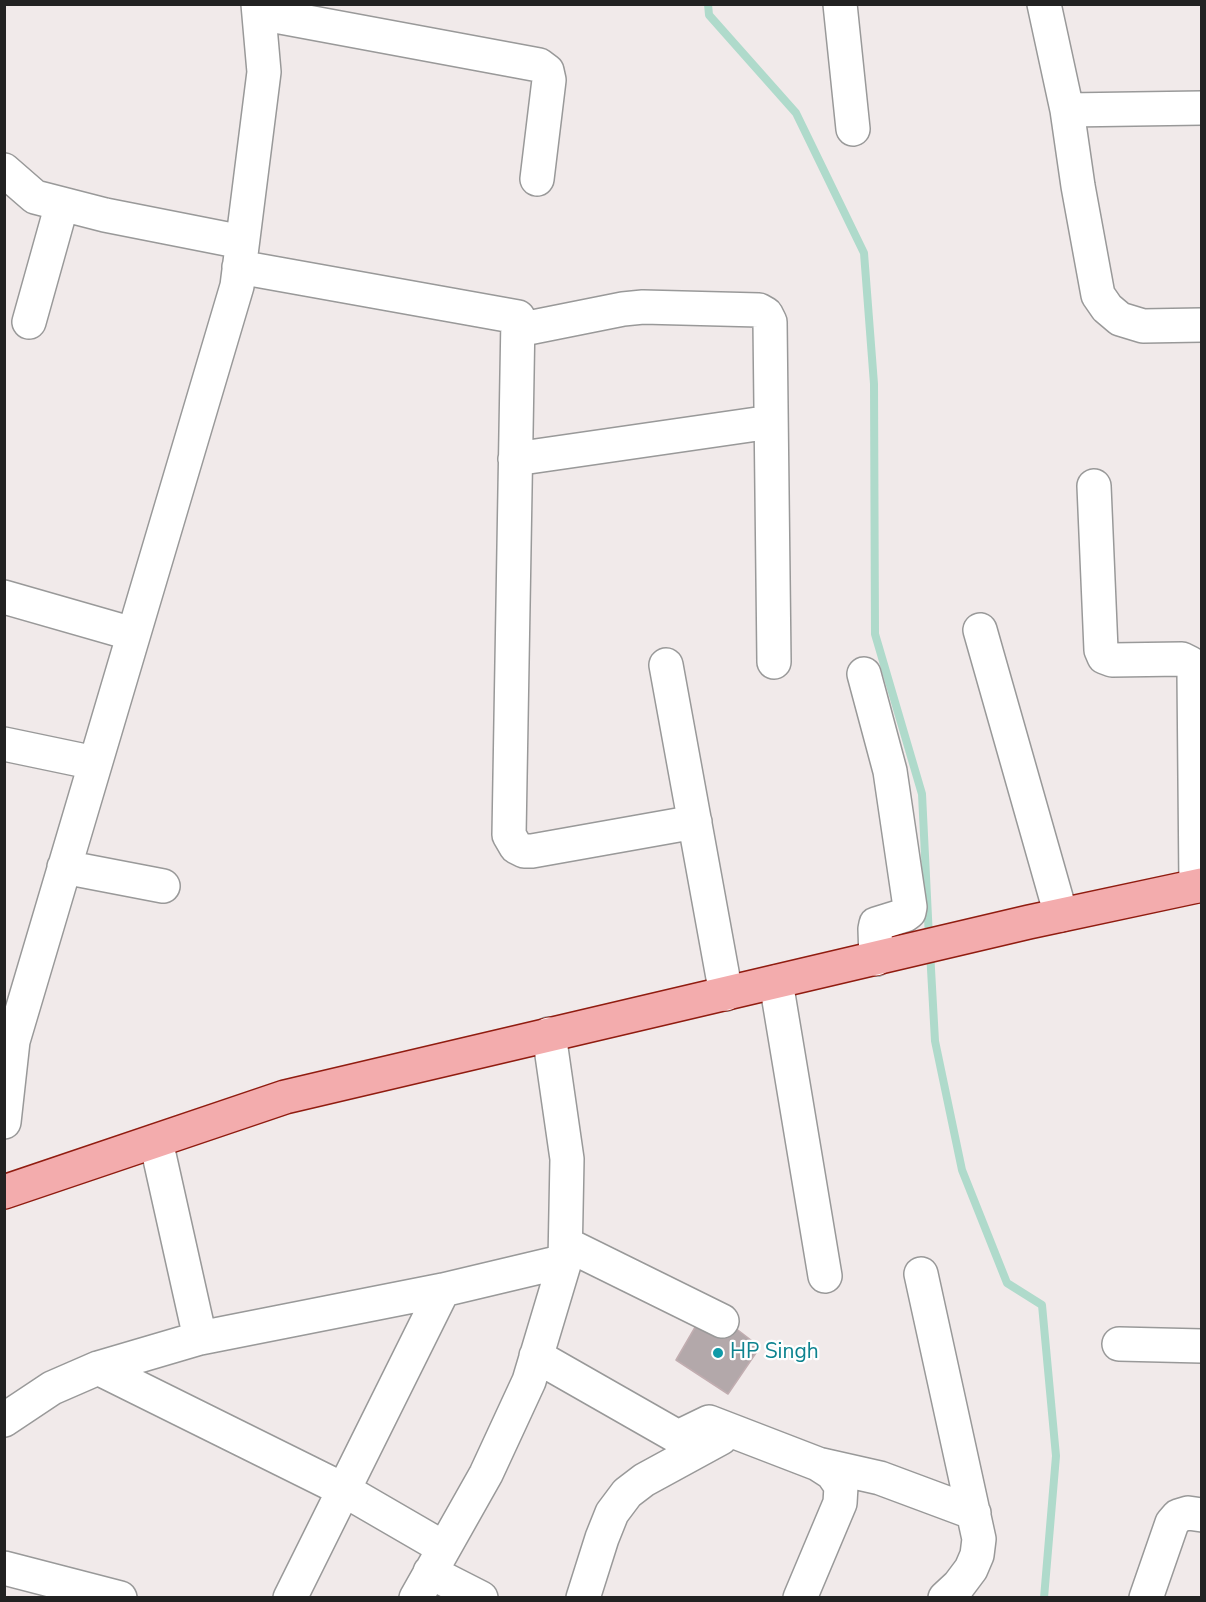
<!DOCTYPE html>
<style>
body{margin:0}
#map{position:relative;width:1206px;height:1602px;overflow:hidden;background:#f1eaea;font-family:"Nunito Sans",sans-serif}
canvas{display:block}
.frame{position:absolute;inset:0;border:6px solid #222;pointer-events:none}
</style>
<div id="map">
<canvas width="1206" height="1602"></canvas>
<div class="frame"></div>
</div>
<script>
const ctx = document.querySelector('canvas').getContext('2d');
ctx.lineJoin = 'round';
const toPath = rows => new Path2D(rows.map(r => 'M' + r).join(''));
function stroke(path, color, width, dash) { ctx.strokeStyle = color; ctx.lineWidth = width; ctx.lineCap = dash ? 'butt' : 'round'; ctx.setLineDash(dash || []); ctx.stroke(path); }
function fill(path, color) { ctx.fillStyle = color; ctx.fill(path, 'evenodd'); }
function drawText(font, color, halo, rows, align = 'center') {
  ctx.font = font + ' "Nunito Sans",sans-serif'; ctx.lineWidth = 4.5; ctx.setLineDash([]); ctx.textBaseline = 'middle'; ctx.strokeStyle = halo; ctx.fillStyle = color; for (const [text, x, y, turn = 0] of rows) {
    ctx.save(); ctx.translate(x, y); ctx.rotate((+turn || 0) * Math.PI / 180); ctx.textAlign = isNaN(turn) ? turn : align; if (halo) ctx.strokeText(text, 0, 0); ctx.fillText(text, 0, 0); ctx.restore();
  }
}
const stream = toPath([
 [708,4,709,15,796,113,864,253,874,384,875,634,922,794,929,938],
 [930,951,935,1041,962,1170,1007,1283,1042,1305,1056,1456,1044,1598]
]);
const building = toPath([
 [701,1317,730,1324,760,1347,728,1394,676,1360,701,1317]
]);
const minor = toPath([
 [840,4,853,129],
 [1044,4,1067,110,1078,186,1098,295,1107,308,1120,319,1143,326,1202,325],
 [259,13,539,65,547,71,549,80,537,179],
 [1067,110,1202,108],
 [4,170,35,197,105,215,242,242],
 [239,267,518,317,509,835,516,847,524,851,532,851,695,822],
 [29,322,62,204],
 [518,330,623,309,643,307,759,310,766,314,770,322,774,662],
 [515,459,771,422],
 [1094,486,1101,650,1104,657,1112,660,1182,659,1190,663,1194,672,1196,886],
 [4,597,133,634],
 [980,630,1061,915],
 [666,665,726,994],
 [864,674,890,771,910,907,909,912,905,915,876,924,875,929,876,959],
 [4,744,95,763],
 [64,867,163,886],
 [776,982,825,1276],
 [4,1122,13,1041,237,286,264,72,258,4],
 [156,1141,200,1338],
 [566,1244,722,1321],
 [921,1274,979,1539,977,1555,971,1569,959,1585,945,1598],
 [1119,1344,1202,1346],
 [536,1356,678,1437,709,1422,818,1464,832,1473,841,1486,840,1503,800,1598],
 [98,1368,344,1490,444,1548],
 [4,1420,52,1388,98,1368,200,1338,443,1290],
 [818,1464,880,1478,974,1513],
 [4,1568,120,1598],
 [430,1572,481,1598],
 [290,1598,443,1290,565,1261,567,1159,549,1034],
 [416,1598,486,1474,529,1381,565,1261],
 [583,1598,602,1538,612,1513,627,1493,644,1480,721,1438],
 [1146,1598,1172,1523,1178,1516,1188,1513,1202,1515]
]);
const major = toPath([
 [4,1192,285,1097,1029,922,1202,885]
]);
const markers = [
 [718,1353,6,"#0f9aa8"]
];
const cultureNames = [
 ["HP Singh",730,1353]
];
stroke(stream, '#afdacb', 8);
fill(building, '#b3a8aa');
stroke(building, '#c1adb0', 1.5);
stroke(minor, '#999', 36);
stroke(major, '#901c10', 36);
stroke(minor, '#fff', 33);
stroke(major, '#f3acad', 33);
for (const [x, y, r, color] of markers) { const dot = new Path2D(); dot.arc(x, y, r, 0, 2 * Math.PI); ctx.fillStyle = color; ctx.fill(dot); stroke(dot, '#fff', 2); }
drawText('21px', '#0d838f', '#fff', cultureNames, 'left');
</script>
